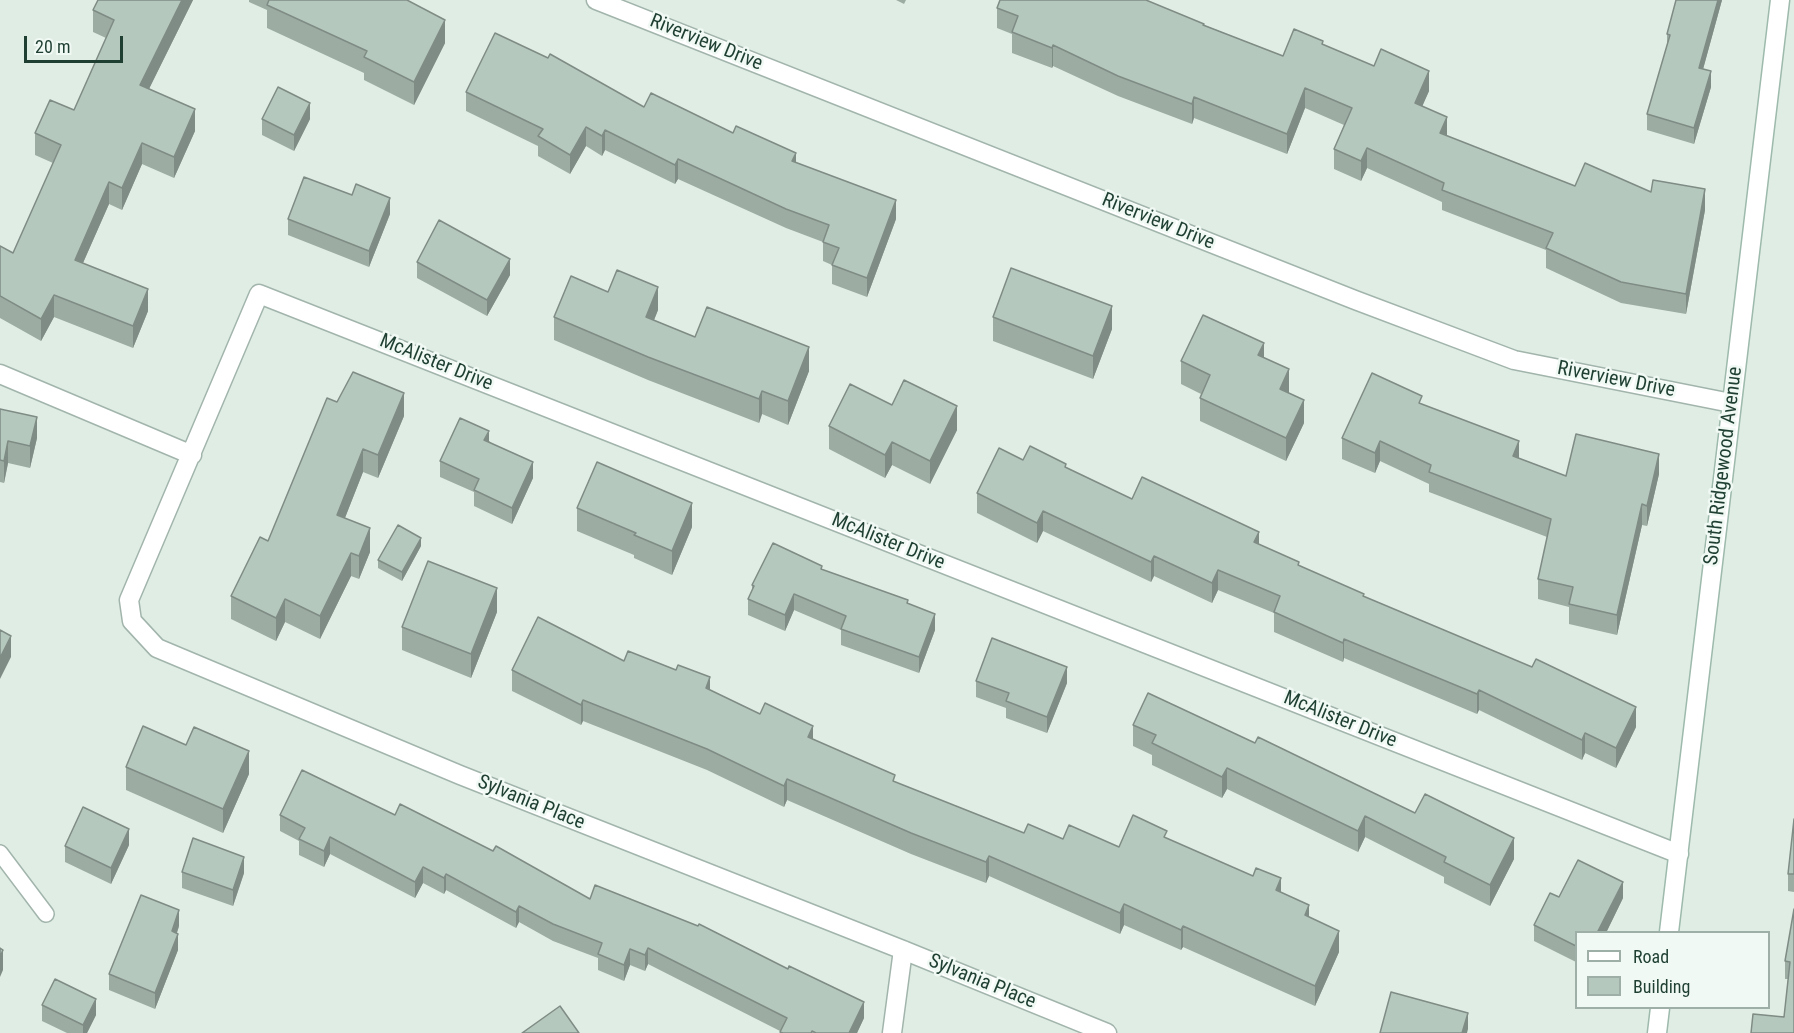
<!DOCTYPE html>
<style>
body{margin:0}
#map{position:relative;width:1794px;height:1033px;overflow:hidden;background:#e0ede5;font-family:"Roboto Condensed",sans-serif}
canvas{display:block}
.legend{position:absolute;left:1575px;top:931px;width:195px;height:78px;box-sizing:border-box;background:#f1f9f4;border:2px solid #9dafa6;margin:0;padding:8px 10px;list-style:none;font-size:18px;color:#1e3f32}
.legend li{display:flex;align-items:center;gap:12px;height:30px}
.legend b{width:30px;border:2px solid #9dafa6}
.scale{position:absolute;left:24px;top:36px;width:99px;height:27px;box-sizing:border-box;border:3px solid #1e3f32;border-top:0;padding-left:8px;font-size:18px;line-height:21px;white-space:nowrap;color:#1e3f32;-webkit-text-stroke:4px #f1f9f4;paint-order:stroke}
</style>
<div id="map">
<canvas width="1794" height="1033"></canvas>
<ul class="legend">
<li><b style="height:8px;background:#fff"></b>Road</li>
<li><b style="height:16px;background:#b5c8be"></b>Building</li>
</ul>
<div class="scale">20 m</div>
</div>
<script>
const ctx = document.querySelector('canvas').getContext('2d');
ctx.lineJoin = 'round';
const toPath = rows => new Path2D(rows.map(r => 'M' + r).join(''));
function stroke(path, color, width, dash) { ctx.strokeStyle = color; ctx.lineWidth = width; ctx.lineCap = dash ? 'butt' : 'round'; ctx.setLineDash(dash || []); ctx.stroke(path); }
function fill(path, color) { ctx.fillStyle = color; ctx.fill(path, 'evenodd'); }
function drawText(font, color, halo, rows, align = 'center') {
  ctx.font = font + ' "Roboto Condensed",sans-serif'; ctx.lineWidth = 5; ctx.setLineDash([]); ctx.textBaseline = 'middle'; ctx.strokeStyle = halo; ctx.fillStyle = color; for (const [text, x, y, turn = 0] of rows) {
    ctx.save(); ctx.translate(x, y); ctx.rotate((+turn || 0) * Math.PI / 180); ctx.textAlign = isNaN(turn) ? turn : align; if (halo) ctx.strokeText(text, 0, 0); ctx.fillText(text, 0, 0); ctx.restore();
  }
}
const lane = toPath([
 [0,853,46,914]
]);
const street = toPath([
 [596,0,1355,300,1514,360,1731,403],
 [0,374,192,455],
 [892,1033,903,950],
 [1107,1033,903,950,460,775,157,648,132,621,129,600,259,294,1679,854]
]);
const secondary = toPath([
 [1669,932,1780,0],
 [1657,1033,1660,1008]
]);
const wall = toPath([
 [98,0,193,0,149,89,195,131,174,178,142,164,122,210,109,204,83,263,148,311,133,348,54,317,41,341,0,318,0,246,13,253,53,163,35,155,35,133,74,110,106,38,93,32,93,10],
 [249,0,407,0,445,43,414,105,364,80,364,73,267,28,267,10,249,2],
 [896,0,906,0,904,4],
 [1676,0,1722,0,1703,69,1711,87,1694,144,1647,130,1647,114,1667,45,1667,34],
 [997,8,1204,25,1283,56,1323,45,1429,91,1422,106,1447,136,1575,186,1651,192,1705,210,1686,314,1621,303,1546,268,1546,250,1442,210,1442,202,1367,168,1361,181,1334,169,1334,149,1344,125,1305,108,1287,154,1194,118,1192,124,1118,96,1053,66,1052,68,1012,53,1012,34,997,28],
 [466,92,644,107,733,133,796,163,896,219,867,297,832,284,832,265,823,261,823,242,786,228,678,179,675,184,605,150,602,156,586,146,570,174,538,156,538,146,466,111],
 [262,119,310,119,294,151,262,135],
 [390,214,369,267,288,235,288,219],
 [417,262,510,275,487,316,417,278],
 [608,292,658,310,654,320,695,337,809,371,788,425,762,414,759,423,648,380,554,340,554,317],
 [993,317,1112,329,1093,379,993,341],
 [1264,357,1288,393,1304,423,1286,461,1200,421,1200,398,1201,394,1181,384,1181,361],
 [337,402,404,416,378,478,363,472,345,518,370,552,359,579,351,576,320,639,285,622,276,641,231,619,231,596,268,541],
 [1422,404,1519,458,1566,476,1659,474,1647,526,1642,525,1617,635,1569,624,1569,607,1538,599,1538,579,1547,537,1429,492,1429,484,1380,461,1375,473,1342,459,1342,438],
 [892,405,957,430,930,484,892,465,885,478,829,449,829,426],
 [0,409,37,438,30,468,8,463,4,483,0,482],
 [489,441,533,478,512,524,474,506,474,492,440,477,440,461],
 [1023,460,1066,468,1132,499,1259,544,1299,566,1636,727,1616,768,1585,753,1582,760,1479,710,1477,714,1344,658,1343,662,1274,632,1274,613,1218,590,1212,603,1154,576,1151,582,1043,531,1037,543,977,513,977,493],
 [577,508,692,527,672,575,634,558,634,555,577,531],
 [421,546,402,581,378,568,378,560],
 [822,570,935,630,919,673,841,645,841,630,794,610,785,631,748,615,748,599,752,591,752,585],
 [497,612,471,678,402,650,402,627],
 [624,661,676,670,710,690,813,739,895,782,1024,833,1119,847,1167,838,1281,892,1309,917,1339,952,1315,1006,1183,947,1181,950,1124,925,1120,934,989,876,986,883,911,854,787,800,784,807,707,770,583,721,581,725,512,691,512,670],
 [976,681,1067,683,1047,733,1006,718,1006,708,976,697],
 [1133,725,1255,743,1415,813,1514,859,1490,906,1444,883,1444,877,1365,837,1358,852,1227,789,1222,798,1152,765,1152,755,1133,746],
 [126,767,249,774,223,833,126,790],
 [280,815,395,815,493,851,590,899,864,1018,857,1033,780,1033,780,1031,648,964,645,971,630,965,624,981,598,970,598,958,553,941,519,922,516,928,446,890,444,894,423,883,415,898,330,854,324,867,299,855,299,841,280,831],
 [1794,819,1794,892,1788,891,1788,874],
 [129,845,111,884,65,862,65,846],
 [182,872,244,873,233,906,182,888],
 [1559,897,1623,898,1606,933,1576,933,1576,962,1534,941,1534,925],
 [1794,910,1794,1033,1751,1033,1753,1014,1784,1017,1788,979,1785,979,1785,961],
 [179,926,177,933,178,950,155,1009,109,990,109,974],
 [42,1005,96,1015,87,1033,67,1033,42,1021]
]);
const shadedWall = toPath([
 [182,0,193,0,140,107,140,85],
 [1718,0,1722,0,1699,84,1699,68],
 [445,20,445,43,414,105,414,82],
 [1053,45,1053,66,1052,68,1052,48],
 [1429,71,1429,91,1415,123,1415,103],
 [1711,71,1711,87,1694,144,1694,128],
 [1305,88,1305,108,1287,154,1287,134],
 [1194,97,1194,118,1192,124,1192,104],
 [310,103,310,119,294,151,294,135],
 [195,109,195,131,174,178,174,157],
 [1447,117,1447,138,1440,133],
 [586,127,586,146,570,174,570,155],
 [605,130,605,150,602,156,602,136],
 [142,143,142,164,122,210,122,188],
 [1367,148,1367,168,1361,181,1361,161],
 [796,153,796,173,792,161],
 [678,159,678,179,675,184,675,165],
 [109,182,109,204,75,281,75,260],
 [1705,189,1705,210,1686,314,1686,294],
 [390,198,390,214,369,267,369,251],
 [896,200,896,219,867,297,867,278],
 [510,259,510,275,487,316,487,300],
 [658,287,658,310,646,340,646,317],
 [148,289,148,311,133,348,133,326],
 [54,295,54,317,41,341,41,319],
 [1112,306,1112,329,1093,379,1093,356],
 [1264,343,1264,367,1258,355],
 [809,347,809,371,788,425,788,401],
 [1289,369,1289,393,1280,389],
 [762,391,762,414,759,423,759,399],
 [404,393,404,416,378,478,378,455],
 [1304,400,1304,423,1286,461,1286,438],
 [957,406,957,430,930,484,930,461],
 [37,417,37,438,30,468,30,446],
 [489,431,489,447,484,440],
 [8,441,8,463,4,483,4,461],
 [1380,441,1380,461,1375,473,1375,453],
 [1519,441,1519,462,1513,456],
 [892,442,892,465,885,478,885,455],
 [363,449,363,472,337,538,337,515],
 [1659,454,1659,474,1647,526,1647,506],
 [533,462,533,478,512,524,512,508],
 [692,503,692,527,672,575,672,551],
 [1642,504,1642,525,1617,635,1617,615],
 [1043,511,1043,531,1037,543,1037,523],
 [370,528,370,552,359,579,359,556],
 [1259,532,1259,552,1254,542],
 [421,538,421,546,402,581,402,572],
 [351,553,351,576,320,639,320,616],
 [1154,556,1154,576,1151,582,1151,562],
 [1218,570,1218,590,1212,603,1212,583],
 [497,588,497,612,471,678,471,654],
 [794,594,794,610,785,631,785,615],
 [285,599,285,622,276,641,276,618],
 [935,614,935,630,919,673,919,657],
 [11,636,11,657,0,679,0,658],
 [1344,639,1344,658,1343,662,1343,643],
 [1067,667,1067,683,1047,733,1047,717],
 [710,677,710,698,706,688],
 [1479,690,1479,710,1477,714,1477,694],
 [583,700,583,721,581,725,581,705],
 [1636,707,1636,727,1616,768,1616,748],
 [813,726,813,747,808,737],
 [1585,733,1585,753,1582,760,1582,740],
 [249,751,249,774,223,833,223,809],
 [1227,768,1227,789,1222,798,1222,777],
 [787,779,787,800,784,807,784,786],
 [1365,816,1365,837,1358,852,1358,831],
 [129,829,129,845,111,884,111,868],
 [330,837,330,854,324,867,324,851],
 [1514,838,1514,859,1490,906,1490,885],
 [989,856,989,876,986,883,986,862],
 [244,857,244,873,233,906,233,890],
 [423,867,423,883,415,898,415,882],
 [446,874,446,890,444,894,444,878],
 [1281,878,1281,899,1276,890],
 [1623,882,1623,898,1606,933,1597,933],
 [1124,904,1124,925,1120,934,1120,913],
 [1309,905,1309,926,1305,915],
 [519,906,519,922,516,928,516,912],
 [179,910,179,926,172,947,172,931],
 [1183,926,1183,947,1181,950,1181,930],
 [1339,931,1339,952,1315,1006,1315,986],
 [178,934,178,950,155,1009,155,993],
 [648,948,648,964,645,971,645,955],
 [630,949,630,965,624,981,624,965],
 [3,950,3,970,0,977,0,957],
 [96,999,96,1015,87,1033,83,1033,83,1025],
 [864,1002,864,1018,857,1033,849,1033],
 [1468,1013,1468,1029,1467,1033,1462,1033]
]);
const building = toPath([
 [98,0,182,0,140,85,195,109,174,157,142,143,122,188,109,182,75,260,148,289,133,326,54,295,41,319,0,296,0,246,13,253,61,145,35,133,50,100,74,110,114,20,93,10,98,0],
 [269,0,407,0,445,20,414,82,364,57,367,51,267,5,269,0],
 [1000,0,1146,0,1204,24,1203,25,1283,56,1294,29,1323,41,1322,44,1374,66,1381,49,1429,71,1415,103,1447,117,1440,133,1575,186,1585,163,1651,192,1653,180,1705,189,1686,294,1621,282,1546,248,1553,233,1442,190,1444,183,1367,148,1361,161,1334,149,1352,108,1305,88,1287,134,1194,97,1192,104,1118,76,1053,45,1052,48,1012,32,1018,16,997,8,1000,0],
 [1676,0,1718,0,1699,68,1711,71,1694,128,1647,114,1670,35,1667,34,1676,0],
 [495,33,548,58,550,54,644,107,651,93,733,133,736,126,796,153,792,161,896,200,867,278,832,265,839,248,823,242,829,225,786,209,678,159,675,165,605,130,602,136,586,127,570,155,538,136,543,129,466,92,495,33],
 [278,87,310,103,294,135,262,119,278,87],
 [304,177,352,195,356,184,390,198,369,251,288,219,304,177],
 [439,220,510,259,487,300,417,262,439,220],
 [1011,268,1112,306,1093,356,993,317,1011,268],
 [617,270,658,287,646,317,695,337,707,307,809,347,788,401,762,391,759,399,648,357,554,317,571,276,608,292,617,270],
 [1203,315,1264,343,1258,355,1289,369,1280,389,1304,400,1286,438,1200,398,1210,375,1181,361,1203,315],
 [353,372,404,393,378,455,363,449,337,515,370,528,359,556,351,553,320,616,285,599,276,618,231,596,260,537,268,541,327,398,337,402,353,372],
 [1372,373,1422,396,1419,403,1519,441,1513,456,1566,476,1576,434,1659,454,1647,506,1642,504,1617,615,1569,604,1573,587,1538,579,1551,519,1429,472,1431,465,1380,441,1375,453,1342,438,1372,373],
 [904,380,957,406,930,461,892,442,885,455,829,426,850,384,892,405,904,380],
 [0,409,37,417,30,446,8,441,4,461,0,460,0,409],
 [460,418,489,431,484,440,533,462,512,508,474,490,479,479,440,461,460,418],
 [1030,446,1066,464,1065,467,1132,499,1142,477,1259,532,1254,542,1299,562,1298,565,1364,594,1363,596,1532,667,1536,659,1636,707,1616,748,1585,733,1582,740,1479,690,1477,694,1344,639,1343,643,1274,612,1280,596,1218,570,1212,583,1154,556,1151,562,1043,511,1037,523,977,493,999,448,1023,460,1030,446],
 [597,462,692,503,672,551,634,535,636,533,577,508,597,462],
 [398,525,421,538,402,572,378,560,398,525],
 [773,543,822,566,821,569,908,600,907,603,935,614,919,657,841,629,846,616,794,594,785,615,748,599,754,586,752,585,773,543],
 [428,561,497,588,471,654,402,627,428,561],
 [538,617,624,661,628,651,676,670,678,665,710,677,706,688,760,714,765,703,813,726,808,737,895,775,893,781,1024,833,1028,824,1063,839,1069,825,1119,847,1133,815,1167,831,1164,837,1253,876,1256,868,1281,878,1276,890,1309,905,1305,915,1339,931,1315,986,1183,926,1181,930,1124,904,1120,913,989,856,986,862,911,833,787,779,784,786,707,749,583,700,581,705,512,670,538,617],
 [0,630,11,636,0,658,0,630],
 [992,638,1067,667,1047,717,1006,701,1009,693,976,681,992,638],
 [1148,693,1255,743,1258,737,1415,813,1425,794,1514,838,1490,885,1444,862,1446,857,1365,816,1358,831,1227,768,1222,777,1152,743,1156,735,1133,725,1148,693],
 [143,726,186,745,194,727,249,751,223,809,126,767,143,726],
 [302,770,395,815,400,804,493,851,496,846,590,899,595,885,698,926,699,924,788,969,789,966,864,1002,849,1033,816,1033,812,1031,811,1033,783,1033,780,1032,787,1018,648,948,645,955,630,949,624,965,598,954,602,943,553,924,519,906,516,912,446,874,444,878,423,867,415,882,330,837,324,851,299,839,305,828,280,815,302,770],
 [83,807,129,829,111,868,65,846,83,807],
 [1794,819,1794,874,1788,874,1794,819],
 [193,838,244,857,233,890,182,872,193,838],
 [1578,860,1623,882,1597,933,1576,933,1576,946,1534,925,1550,893,1559,897,1578,860],
 [141,895,179,910,172,931,178,934,155,993,109,974,141,895],
 [1794,909,1794,1033,1751,1033,1753,1014,1784,1017,1790,962,1785,961,1794,909],
 [0,948,3,950,0,957,0,948],
 [55,979,96,999,83,1025,42,1005,55,979],
 [1391,992,1468,1013,1462,1033,1380,1033,1391,992],
 [560,1006,579,1033,522,1033,560,1006]
]);
const streetNames = [
 ["Riverview Drive",706,43,22],
 ["Riverview Drive",1158,222,22],
 ["McAlister Drive",436,363,22],
 ["Riverview Drive",1616,380,11],
 ["South Ridgewood Avenue",1724,466,-83],
 ["McAlister Drive",888,542,22],
 ["McAlister Drive",1340,720,22],
 ["Sylvania Place",531,803,22],
 ["Sylvania Place",982,982,22]
];
stroke(lane, '#a2b5ac', 18);
stroke(street, '#a2b5ac', 21);
stroke(secondary, '#9dbaac', 21);
stroke(lane, '#fff', 15);
stroke(street, '#fff', 18);
stroke(secondary, '#fff', 18);
fill(wall, '#9caca3');
fill(shadedWall, '#7f8c85');
fill(building, '#b5c8be');
stroke(building, '#7f8c85', 1.5);
drawText('20px', '#1e3f32', '#f1f9f4', streetNames);
</script>
